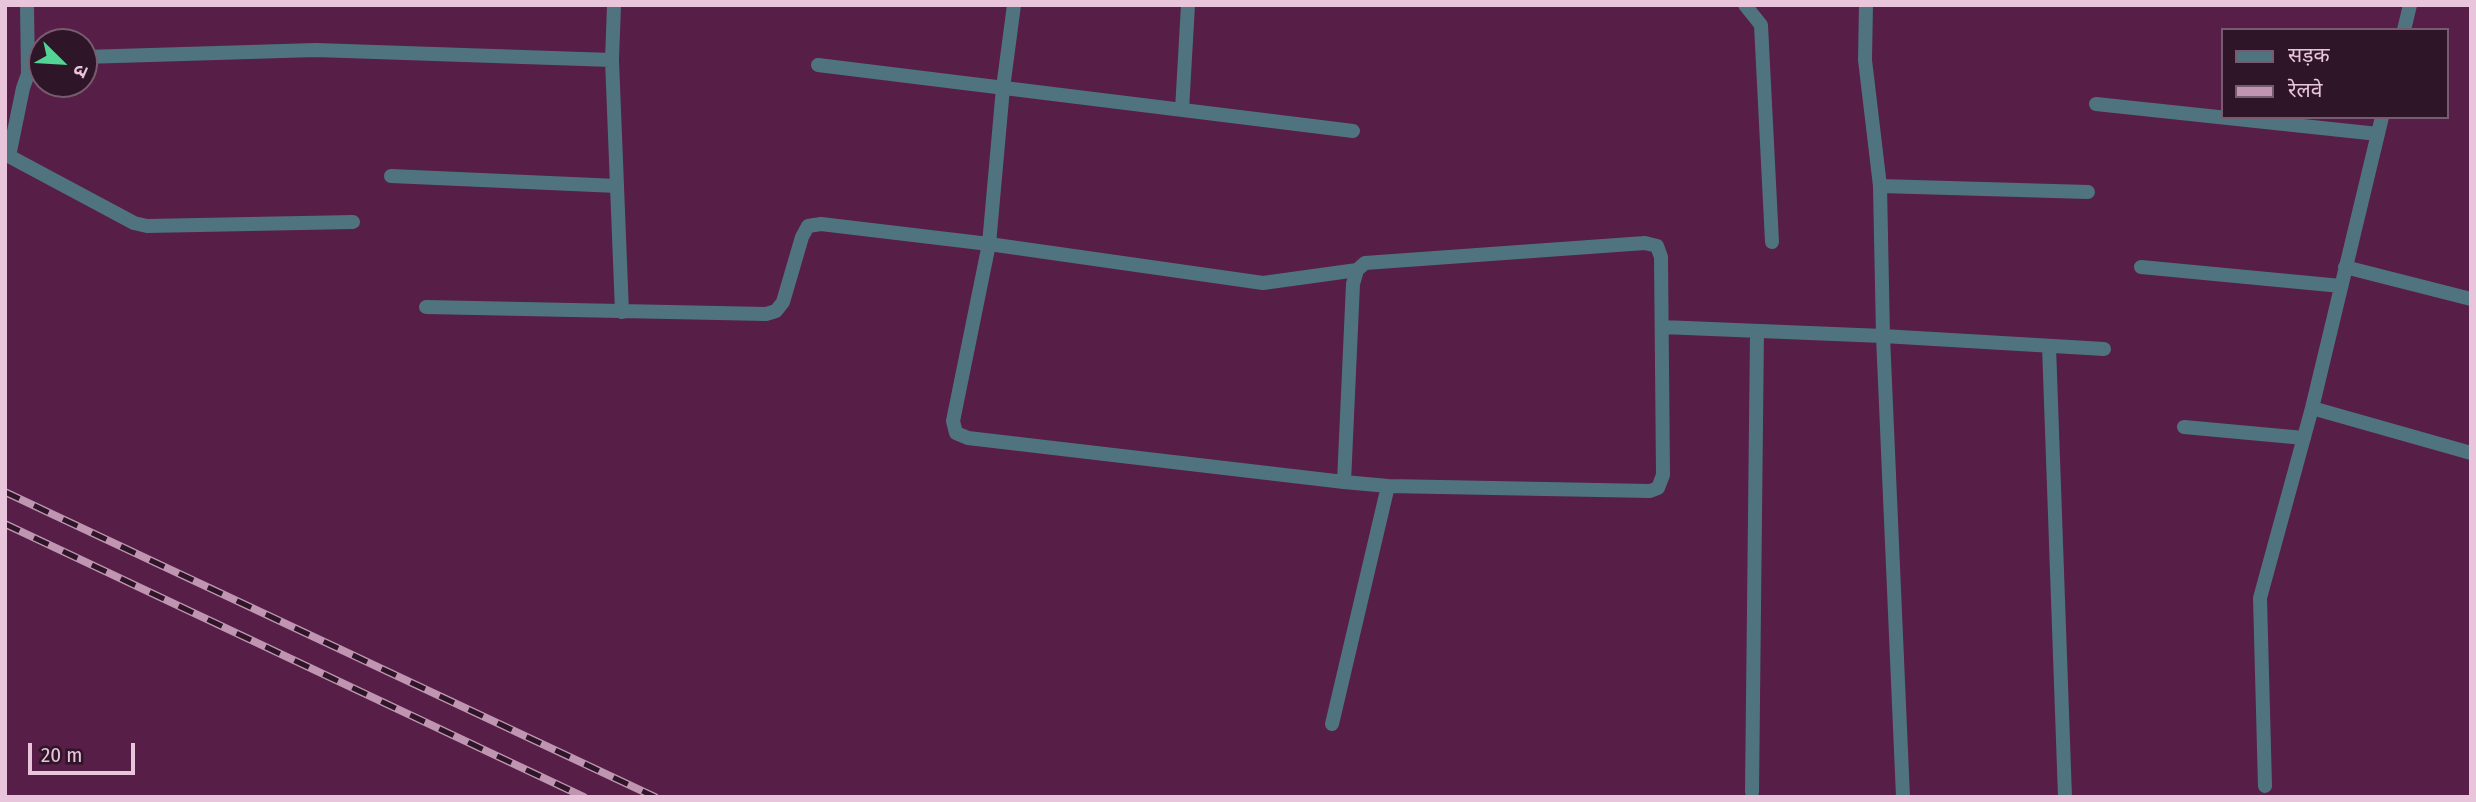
<!DOCTYPE html>
<meta charset="utf-8">
<style>
body{margin:0}
#map{position:relative;width:2476px;height:802px;overflow:hidden;background:#571e48;font-family:"Fira Sans Condensed","Noto Sans Devanagari",sans-serif}
canvas{display:block}
.frame{position:absolute;inset:0;border:7px solid #e9c5dc;pointer-events:none}
.legend{position:absolute;left:2221px;top:28px;width:228px;height:91px;box-sizing:border-box;background:#2e1527;border:2px solid #795b6f;margin:0;padding:9px 12px;list-style:none;font-size:21px;color:#e9c5dc}
.legend li{display:flex;align-items:center;gap:14px;height:35px}
.legend b{width:35px;border:2px solid #795b6f}
.north{position:absolute;left:28px;top:28px;width:70px;height:70px;box-sizing:border-box;background:#2e1527;border:2px solid #795b6f;border-radius:50%;rotate:114deg;font-size:19px;font-weight:700;line-height:28px;text-align:center;color:#e9c5dc}
.north::after{content:'';display:block;margin:auto;width:24px;height:32px;background:#53d396;clip-path:polygon(50% 0,100% 100%,50% 72%,0 100%)}
.scale{position:absolute;left:28px;top:743px;width:107px;height:32px;box-sizing:border-box;border:4px solid #e9c5dc;border-top:0;padding-left:9px;font-size:21px;line-height:24px;white-space:nowrap;color:#e9c5dc;-webkit-text-stroke:5px #2e1527;paint-order:stroke}
</style>
<div id="map">
<canvas width="2476" height="802"></canvas>
<div class="frame"></div>
<ul class="legend">
<li><b style="height:9px;background:#4f7480"></b>सड़क</li>
<li><b style="height:9px;background:#bf95b1"></b>रेलवे</li>
</ul>
<div class="north">उ</div>
<div class="scale">20 m</div>
</div>
<script>
const ctx = document.querySelector('canvas').getContext('2d');
ctx.lineJoin = 'round';
const toPath = rows => new Path2D(rows.map(r => 'M' + r).join(''));
function stroke(path, color, width, dash) { ctx.strokeStyle = color; ctx.lineWidth = width; ctx.lineCap = dash ? 'butt' : 'round'; ctx.setLineDash(dash || []); ctx.stroke(path); }
const street = toPath([
 [27,5,28,74],
 [614,5,612,60,622,312],
 [1014,5,1003,88,989,244,953,421,956,433,968,438,1344,482,1388,486,1650,491,1658,488,1663,475,1661,257,1657,246,1645,243,1365,263,1357,270,1353,284,1344,482],
 [1745,5,1761,25,1772,242],
 [1866,5,1865,60,1880,186,1883,336,1903,797],
 [2404,30,2410,5],
 [84,57,316,50,612,60],
 [818,65,1353,131],
 [2096,104,2378,134],
 [1182,110,1188,5],
 [5,154,134,223,147,226,353,222],
 [9,156,23,88,28,74,42,61],
 [391,176,617,186],
 [1880,186,2088,192],
 [2141,267,2341,286],
 [2345,267,2471,299],
 [426,307,766,314,776,311,783,302,802,237,808,226,821,224,989,244,1263,283,1357,270],
 [1662,327,1883,336,2104,349],
 [2049,346,2065,797],
 [2312,408,2471,453],
 [2184,427,2304,438],
 [1332,724,1388,486],
 [2265,786,2260,598,2312,408,2382,117],
 [1752,792,1757,331]
]);
const rail = toPath([
 [5,492,655,797],
 [5,524,584,797]
]);
stroke(street, '#4f7480', 14);
stroke(rail, '#bf95b1', 8);
stroke(rail, '#2e1527', 5, [16]);
</script>
